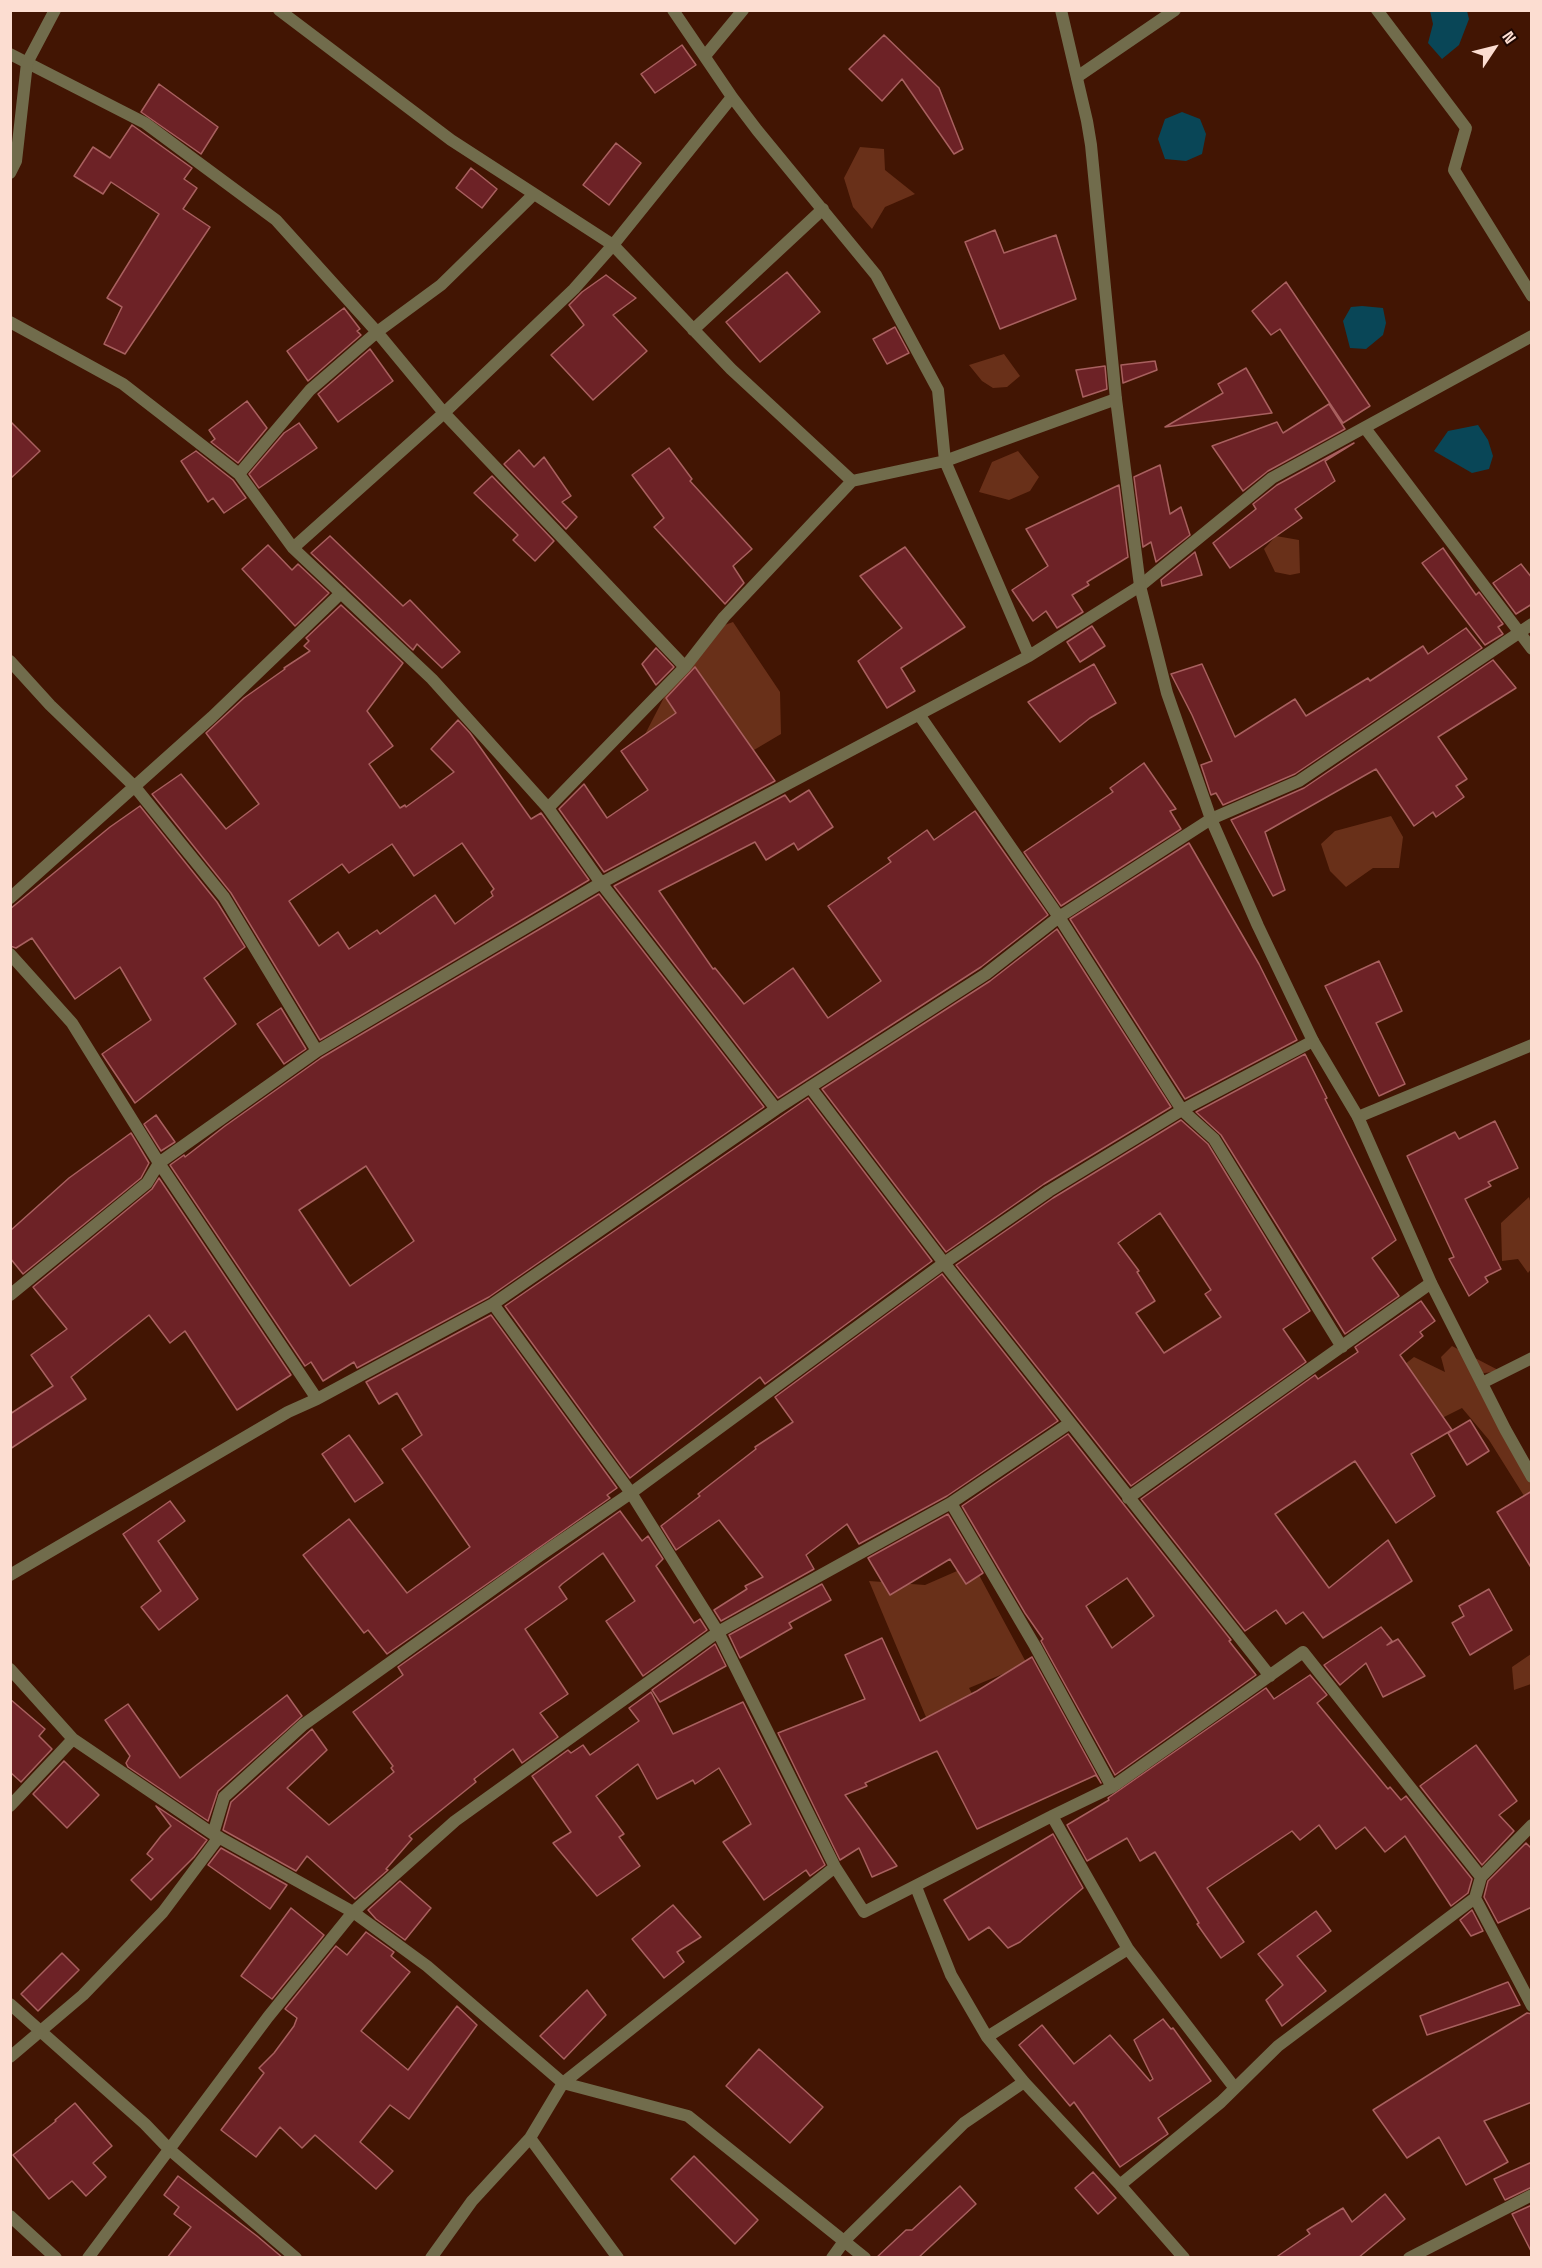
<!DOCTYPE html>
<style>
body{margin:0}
#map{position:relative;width:1542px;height:2268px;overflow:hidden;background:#421503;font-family:"Space Grotesk",sans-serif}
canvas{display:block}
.frame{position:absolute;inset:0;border:12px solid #fcddd1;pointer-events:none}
.north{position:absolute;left:1464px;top:18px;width:60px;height:60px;-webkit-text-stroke:4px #1e0601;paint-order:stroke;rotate:55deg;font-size:16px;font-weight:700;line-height:24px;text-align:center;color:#fcddd1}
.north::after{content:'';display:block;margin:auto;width:21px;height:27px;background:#fcddd1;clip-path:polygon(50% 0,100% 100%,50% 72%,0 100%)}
</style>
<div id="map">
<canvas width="1542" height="2268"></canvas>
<div class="frame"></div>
<div class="north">N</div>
</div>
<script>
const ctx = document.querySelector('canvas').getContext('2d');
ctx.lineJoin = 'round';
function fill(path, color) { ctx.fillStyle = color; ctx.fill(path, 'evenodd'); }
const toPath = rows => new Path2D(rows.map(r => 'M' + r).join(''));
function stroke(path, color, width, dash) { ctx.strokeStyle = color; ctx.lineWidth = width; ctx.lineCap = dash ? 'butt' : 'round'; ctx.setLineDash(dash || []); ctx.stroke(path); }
const green = toPath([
 [860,147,884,149,885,170,915,194,885,207,872,229,853,207,844,178],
 [1004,354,1020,376,1007,387,993,388,982,381,969,365],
 [1018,451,1039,477,1030,491,1009,500,979,492,992,462],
 [1276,536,1299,540,1300,573,1290,575,1275,572,1264,549],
 [733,622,780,692,781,734,754,750,721,767,638,748,673,680,711,630],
 [1391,816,1403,837,1399,868,1373,868,1346,887,1330,871,1321,844,1335,831],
 [1529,1197,1532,1208,1532,1268,1528,1273,1518,1259,1502,1261,1501,1223],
 [1452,1346,1500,1371,1477,1374,1531,1475,1531,1507,1489,1440,1462,1408,1436,1421,1354,1405,1414,1357,1445,1372,1441,1357],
 [973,1564,1027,1664,969,1688,993,1732,936,1741,869,1581,925,1585],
 [1531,1654,1531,1684,1514,1690,1512,1667]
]);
const water = toPath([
 [1430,11,1467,11,1469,19,1459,45,1442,59,1428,43,1433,24],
 [1182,112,1200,119,1206,134,1202,154,1186,161,1165,159,1158,139,1165,119],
 [1362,306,1383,308,1386,323,1383,335,1366,349,1350,348,1343,321,1351,307],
 [1478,425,1488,440,1493,456,1489,469,1472,473,1434,451,1448,431]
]);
const building = toPath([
 [884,35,939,88,963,149,954,154,902,79,882,101,849,69,884,35],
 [682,45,696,65,655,93,641,74,682,45],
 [159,84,218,127,201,154,141,112,159,84],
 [132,125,192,168,184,179,197,188,183,209,210,227,125,354,104,344,122,307,107,298,159,214,111,182,103,194,74,176,93,147,110,158,132,125],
 [616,143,641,163,609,205,583,185,616,143],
 [471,168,497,189,482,208,456,188,471,168],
 [995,230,1004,253,1056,235,1076,299,1000,329,965,242,995,230],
 [787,272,820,312,760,362,726,322,787,272],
 [606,275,636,298,613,315,647,351,593,400,551,355,584,325,569,305,582,292,606,275],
 [1286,282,1370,406,1343,423,1280,329,1271,335,1252,311,1286,282],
 [344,308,360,329,357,331,361,335,308,381,287,351,344,308],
 [895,327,909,353,887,364,873,339,895,327],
 [370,349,393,381,338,422,318,394,370,349],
 [1155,361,1157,370,1123,383,1121,365,1155,361],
 [1105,366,1107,389,1083,397,1076,370,1105,366],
 [1246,368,1272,413,1165,427,1223,393,1218,384,1246,368],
 [247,401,267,428,238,463,211,442,215,439,209,430,247,401],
 [1329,404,1345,429,1268,471,1243,491,1212,446,1277,422,1283,433,1329,404],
 [10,421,40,451,10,479,10,421],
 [299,423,317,448,259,488,249,474,284,433,299,423],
 [1354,443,1325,461,1335,481,1295,509,1302,518,1230,568,1213,543,1256,509,1253,504,1277,485,1354,443],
 [669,448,692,479,690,481,752,549,733,566,744,583,725,604,654,527,664,518,632,475,669,448],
 [519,450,534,467,544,457,571,496,562,502,577,517,566,529,504,464,519,450],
 [196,451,233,480,246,498,224,513,213,498,208,502,181,461,196,451],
 [1160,465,1170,514,1181,507,1190,535,1156,562,1151,542,1143,547,1134,477,1160,465],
 [492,476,554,541,535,561,513,540,518,535,474,493,492,476],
 [1119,485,1128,557,1087,582,1089,585,1072,595,1083,612,1057,628,1046,611,1033,621,1012,590,1048,566,1026,529,1119,485],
 [330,536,403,606,410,600,460,652,442,668,417,644,413,650,311,553,330,536],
 [268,545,292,570,298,564,329,593,295,626,242,569,268,545],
 [905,547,965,627,901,668,915,691,887,708,858,661,902,628,860,576,905,547],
 [1443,548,1476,595,1479,592,1503,624,1498,627,1503,634,1485,645,1422,563,1443,548],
 [1195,552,1202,575,1162,586,1161,580,1195,552],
 [1521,564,1532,578,1532,604,1516,614,1493,583,1521,564],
 [341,605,403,663,367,711,393,746,369,764,400,808,405,805,406,807,454,772,431,749,458,720,470,733,531,819,541,813,589,880,320,1040,231,893,152,794,181,774,226,829,259,804,206,733,244,698,285,669,284,668,310,651,304,646,309,641,306,638,341,605],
 [462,843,494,889,491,892,493,896,455,924,435,895,380,934,377,930,349,949,338,932,319,946,289,901,342,864,349,873,392,844,414,876,462,843],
 [1092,626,1105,646,1080,662,1067,642,1092,626],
 [1466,628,1482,648,1295,774,1223,805,1216,793,1211,795,1201,765,1212,761,1192,715,1171,674,1202,664,1235,737,1295,699,1306,716,1368,678,1370,681,1423,646,1428,654,1466,628],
 [656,648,674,667,656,685,642,664,656,648],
 [1493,660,1516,688,1438,737,1467,779,1456,786,1464,797,1436,817,1433,812,1414,826,1376,769,1265,832,1285,890,1273,896,1231,820,1304,788,1493,660],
 [1094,664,1116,703,1090,718,1060,742,1028,702,1094,664],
 [695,667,775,781,604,872,559,809,584,784,607,818,648,790,621,751,676,713,666,698,695,667],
 [1144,763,1176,809,1170,811,1181,829,1061,906,1024,852,1113,792,1110,788,1144,763],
 [809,790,833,827,798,850,794,843,766,860,755,842,659,891,713,969,715,968,744,1004,793,968,828,1018,881,981,828,906,891,862,888,858,927,830,934,840,975,811,1048,915,981,967,778,1098,614,886,785,795,790,802,809,790],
 [140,806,217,902,245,947,204,978,236,1024,135,1103,102,1054,151,1020,120,967,75,999,32,938,16,948,10,946,10,909,110,827,140,806],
 [1189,843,1259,964,1297,1040,1185,1099,1070,919,1189,843],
 [599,894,764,1107,489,1297,357,1368,354,1362,323,1381,311,1362,305,1366,170,1165,184,1155,185,1157,225,1126,321,1058,599,894],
 [366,1166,414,1241,350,1286,299,1210,366,1166],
 [1057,929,1171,1107,1044,1184,946,1252,822,1089,990,981,1057,929],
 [1379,961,1402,1011,1376,1023,1405,1084,1379,1096,1325,986,1379,961],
 [281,1008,306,1049,284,1064,257,1024,281,1008],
 [1305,1054,1327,1098,1325,1099,1396,1240,1372,1258,1399,1296,1345,1334,1221,1135,1196,1112,1305,1054],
 [808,1098,932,1261,765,1384,760,1377,630,1478,505,1306,808,1098],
 [156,1115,175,1142,161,1151,144,1124,156,1115],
 [1181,1120,1208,1144,1310,1311,1283,1329,1306,1362,1131,1486,956,1265,1053,1198,1181,1120],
 [1160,1213,1211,1290,1205,1294,1221,1317,1164,1353,1136,1313,1155,1301,1137,1272,1139,1271,1118,1243,1160,1213],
 [1495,1121,1518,1168,1488,1182,1491,1186,1465,1199,1501,1269,1485,1277,1488,1282,1469,1296,1449,1259,1454,1257,1407,1156,1455,1132,1459,1139,1495,1121],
 [131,1133,149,1163,141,1178,23,1274,10,1258,10,1231,69,1178,131,1133],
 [159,1178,291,1375,237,1410,185,1331,170,1343,149,1315,71,1377,86,1399,10,1449,10,1414,53,1386,31,1355,67,1329,33,1287,152,1189,159,1178],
 [942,1274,1058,1421,947,1496,859,1544,847,1524,806,1555,814,1569,721,1621,714,1610,747,1589,745,1586,763,1577,719,1520,676,1550,661,1526,700,1496,698,1494,756,1449,755,1447,793,1422,775,1397,942,1274],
 [1421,1301,1435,1321,1420,1332,1423,1336,1400,1355,1452,1430,1411,1454,1435,1496,1396,1523,1355,1461,1275,1514,1329,1588,1388,1540,1412,1581,1323,1638,1303,1612,1286,1624,1276,1610,1245,1631,1141,1499,1315,1375,1318,1379,1358,1352,1355,1347,1421,1301],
 [491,1315,617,1488,607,1495,610,1498,387,1654,368,1630,364,1633,303,1555,349,1519,407,1593,470,1547,402,1449,422,1435,397,1393,379,1404,366,1382,491,1315],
 [1470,1420,1489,1451,1467,1465,1448,1433,1470,1420],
 [1068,1434,1231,1640,1229,1641,1256,1675,1115,1775,1041,1641,1043,1639,1025,1613,962,1506,1068,1434],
 [1127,1578,1154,1616,1112,1648,1086,1606,1127,1578],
 [349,1435,383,1483,355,1502,322,1454,349,1435],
 [1532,1491,1532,1569,1497,1512,1532,1491],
 [170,1501,185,1521,158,1541,198,1599,159,1630,141,1607,161,1591,123,1534,170,1501],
 [620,1511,642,1541,648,1536,663,1559,656,1566,694,1623,700,1619,707,1630,643,1676,606,1621,635,1601,603,1553,562,1584,559,1587,567,1599,525,1629,568,1694,540,1713,558,1737,522,1763,513,1749,474,1779,476,1782,409,1836,412,1839,386,1869,388,1870,355,1899,307,1856,296,1871,223,1830,231,1802,312,1729,327,1750,287,1788,329,1825,394,1772,391,1768,393,1766,353,1712,403,1675,398,1667,620,1511],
 [948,1514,983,1573,966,1584,950,1559,890,1595,868,1558,948,1514],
 [822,1584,831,1600,789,1623,792,1628,740,1658,729,1635,822,1584],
 [1489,1589,1512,1630,1470,1655,1452,1623,1464,1616,1459,1606,1489,1589],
 [1381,1627,1392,1641,1387,1645,1398,1639,1425,1676,1383,1697,1366,1663,1340,1685,1324,1665,1381,1627],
 [882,1638,920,1721,977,1691,1032,1657,1101,1783,1096,1775,977,1829,937,1751,865,1783,867,1786,845,1795,897,1866,872,1877,859,1848,840,1860,778,1733,865,1699,845,1655,882,1638],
 [715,1644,726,1666,660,1702,652,1690,715,1644],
 [1310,1675,1327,1695,1317,1703,1388,1789,1390,1787,1401,1800,1406,1796,1472,1879,1468,1893,1451,1906,1405,1836,1385,1852,1365,1827,1336,1849,1319,1825,1300,1840,1292,1831,1207,1888,1244,1942,1221,1958,1197,1924,1199,1923,1155,1852,1140,1861,1127,1838,1087,1861,1067,1825,1109,1800,1108,1798,1266,1688,1274,1699,1310,1675],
 [651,1692,673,1734,743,1702,825,1865,810,1876,806,1870,764,1900,723,1842,751,1824,719,1768,695,1784,693,1780,657,1799,638,1764,596,1796,624,1834,619,1837,640,1866,597,1896,553,1843,571,1832,532,1776,568,1750,571,1753,583,1745,590,1755,639,1721,629,1708,651,1692],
 [287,1695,302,1716,218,1791,208,1821,128,1767,126,1763,130,1756,105,1720,128,1704,180,1778,287,1695],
 [10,1699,45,1729,39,1736,52,1749,21,1782,10,1772,10,1699],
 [1476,1745,1517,1801,1499,1815,1514,1831,1482,1865,1420,1786,1476,1745],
 [64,1761,99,1795,67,1828,33,1794,64,1761],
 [156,1806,207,1840,194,1857,151,1900,131,1880,153,1859,147,1854,161,1836,171,1826,156,1806],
 [1053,1834,1083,1888,1020,1942,1008,1948,989,1927,969,1940,944,1900,1053,1834],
 [1526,1843,1532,1849,1532,1907,1498,1923,1484,1897,1488,1881,1526,1843],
 [221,1848,287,1885,270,1909,208,1865,221,1848],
 [400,1881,431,1908,405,1940,376,1919,368,1910,400,1881],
 [673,1905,701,1937,677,1952,684,1962,664,1978,632,1939,673,1905],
 [291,1908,324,1935,272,1999,241,1976,291,1908],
 [1472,1910,1483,1931,1471,1936,1460,1920,1472,1910],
 [1316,1911,1331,1931,1297,1956,1326,1991,1282,2026,1266,2000,1283,1985,1258,1954,1316,1911],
 [366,1932,394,1952,391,1956,410,1972,361,2031,408,2070,457,2006,477,2025,409,2119,390,2105,360,2142,393,2171,376,2189,315,2135,302,2148,280,2127,256,2157,221,2130,264,2073,259,2068,274,2053,294,2026,297,2018,285,2009,336,1946,347,1955,366,1932],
 [62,1953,79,1970,38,2011,21,1994,62,1953],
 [1508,1982,1520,2005,1427,2035,1420,2016,1508,1982],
 [587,1990,606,2015,564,2059,540,2036,587,1990],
 [1527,2013,1532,2014,1532,2102,1484,2121,1508,2162,1466,2185,1439,2137,1407,2158,1373,2110,1527,2013],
 [1163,2019,1171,2029,1173,2028,1211,2081,1158,2118,1168,2134,1120,2167,1074,2102,1070,2106,1019,2045,1042,2025,1074,2064,1110,2035,1150,2081,1153,2079,1134,2040,1163,2019],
 [759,2049,823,2107,790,2143,726,2086,759,2049],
 [75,2103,112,2146,93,2163,106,2177,86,2196,72,2181,49,2199,13,2155,56,2121,55,2120,75,2103],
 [694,2156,758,2220,735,2244,671,2179,694,2156],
 [1532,2162,1532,2187,1505,2200,1494,2179,1532,2162],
 [1093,2172,1116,2198,1098,2214,1075,2188,1093,2172],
 [178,2176,257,2236,283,2258,167,2258,191,2227,174,2214,179,2207,164,2195,178,2176],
 [960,2186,976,2204,918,2258,876,2258,906,2230,912,2230,960,2186],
 [1385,2194,1405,2219,1358,2258,1275,2258,1310,2234,1307,2230,1343,2208,1352,2222,1385,2194],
 [1532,2205,1532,2253,1512,2214,1532,2205]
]);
const minor = toPath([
 [279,10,451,140,613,245,731,369,852,481],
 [673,10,732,97,757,130,876,275,938,390,945,461,1029,656],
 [1377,10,1466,128,1454,170,1532,296],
 [10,54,145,123,276,220,377,332,444,413,685,667],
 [705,56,743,10],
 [1077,77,1175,10],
 [10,322,123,384,239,474,293,548,432,679,548,808,601,883,776,1109],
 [693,330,823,209],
 [1365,428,1532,649],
 [239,474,310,390,377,332,441,285,534,194],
 [293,548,444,413,574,289,613,245,732,97],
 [10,661,50,705,135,787,224,897,317,1051],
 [920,716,1059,917,1182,1110,1214,1139,1342,1347],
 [548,808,685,667,724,617,852,481,945,461,1116,399],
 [10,898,212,717,341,593],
 [10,954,72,1023,159,1163,317,1399],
 [810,1087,944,1263,1270,1676],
 [1358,1117,1532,1045],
 [10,1295,147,1183,159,1163,317,1051,601,883,1029,656,1140,586,1272,478,1532,336],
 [493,1304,631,1493,718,1632,835,1867,864,1912,1052,1816,1112,1787,1303,1652,1481,1877],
 [1482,1383,1532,1358],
 [1128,1498,1431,1283],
 [951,1503,1035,1646,1112,1787],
 [10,1575,288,1412,317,1399,493,1304,776,1109,986,974,1059,917,1211,819,1299,781,1532,624],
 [10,1669,73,1739,213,1834,353,1912,427,1966,563,2083,688,2116,865,2258],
 [10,1806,73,1739],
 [1052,1816,1128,1949,1234,2087],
 [213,1834,224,1797,303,1725,539,1556,631,1493,944,1263,1049,1191,1182,1110,1313,1041],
 [916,1887,951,1975,987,2037,1024,2082,1120,2185,1184,2258],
 [1475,1898,1532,2006],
 [10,2004,145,2124,170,2150,296,2258],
 [987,2037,1128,1949],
 [10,2057,83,1995,163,1912,219,1837],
 [530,2138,618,2258],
 [1120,2185,1221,2102,1278,2046,1475,1898,1481,1877,1532,1825],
 [10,2216,56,2258],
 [88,2258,268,2017,353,1912,455,1821,718,1632,951,1503,1070,1423],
 [431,2258,472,2201,530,2138,563,2083,835,1867],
 [832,2258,845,2240,964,2123,1024,2082],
 [1409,2258,1532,2195]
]);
const tertiary = toPath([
 [1061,10,1087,121,1091,145,1116,399,1140,586,1167,693,1211,819,1258,926,1313,1041,1358,1117,1431,1283,1505,1429,1532,1477],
 [10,173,16,161,27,63,55,10]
]);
fill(green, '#693019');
fill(water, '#094657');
fill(building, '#6d2226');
stroke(building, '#a8605f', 1.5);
stroke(minor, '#716c4c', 12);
stroke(tertiary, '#716c4c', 12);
</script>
